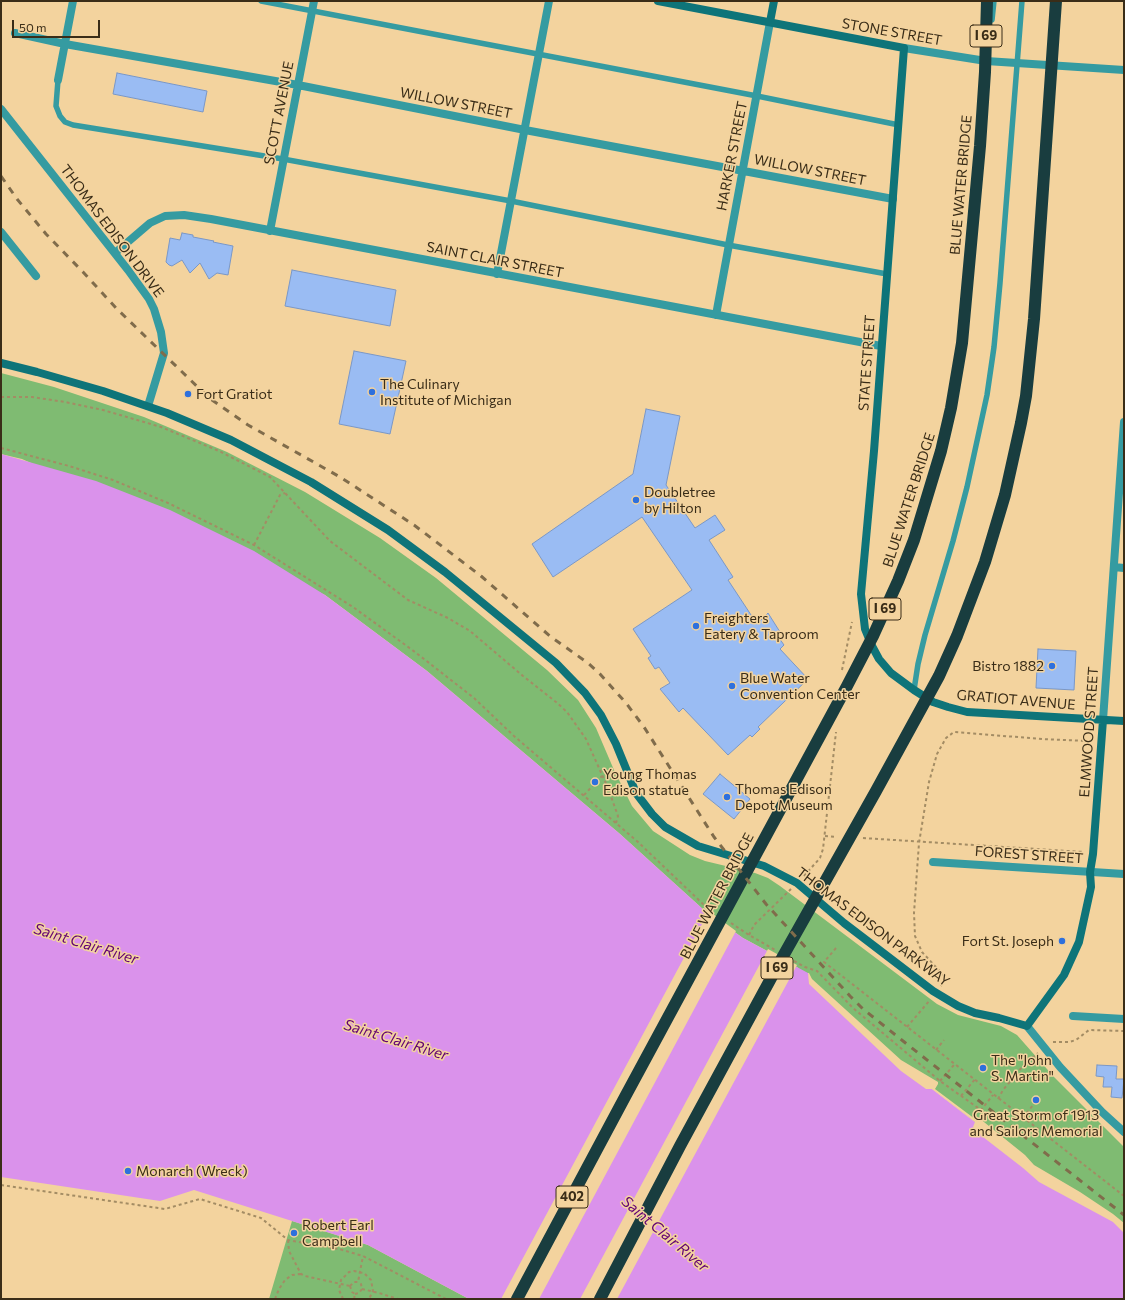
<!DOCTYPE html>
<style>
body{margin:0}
#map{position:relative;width:1125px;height:1300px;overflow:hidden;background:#f3d39e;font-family:Commissioner,sans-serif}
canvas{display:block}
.frame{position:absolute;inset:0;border:2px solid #3a2d18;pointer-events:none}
.scale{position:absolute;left:12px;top:20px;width:88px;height:18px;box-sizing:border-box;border:2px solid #3a2d18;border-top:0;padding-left:5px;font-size:12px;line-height:14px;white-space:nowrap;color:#3a2d18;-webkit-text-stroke:3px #f3d39e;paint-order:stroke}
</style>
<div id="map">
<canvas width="1125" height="1300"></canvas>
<div class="frame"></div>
<div class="scale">50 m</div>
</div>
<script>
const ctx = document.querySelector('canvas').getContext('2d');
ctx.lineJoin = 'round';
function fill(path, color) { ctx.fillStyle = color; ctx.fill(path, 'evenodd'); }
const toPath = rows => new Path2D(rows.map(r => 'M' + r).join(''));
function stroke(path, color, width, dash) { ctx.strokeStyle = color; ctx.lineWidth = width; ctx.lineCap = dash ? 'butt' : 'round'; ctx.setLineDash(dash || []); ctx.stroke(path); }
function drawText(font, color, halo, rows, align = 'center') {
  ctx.font = font + ' Commissioner,sans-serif'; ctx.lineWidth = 3; ctx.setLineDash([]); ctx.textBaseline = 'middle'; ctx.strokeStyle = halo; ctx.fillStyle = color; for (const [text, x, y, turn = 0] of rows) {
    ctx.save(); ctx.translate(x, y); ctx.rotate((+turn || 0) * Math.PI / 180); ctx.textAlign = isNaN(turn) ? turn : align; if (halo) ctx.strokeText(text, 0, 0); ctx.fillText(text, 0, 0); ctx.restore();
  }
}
const green = toPath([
 [1,373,54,387,144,417,227,452,305,492,380,538,436,578,547,670,578,700,596,728,614,770,632,806,653,831,690,855,705,861,755,873,768,878,780,886,937,1004,958,1015,1001,1026,1017,1035,1054,1077,1124,1147,1124,1226,1032,1166,975,1122,900,1062,797,967,743,938,705,911,620,834,427,671,325,595,22,459,1,454],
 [292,1221,368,1245,469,1299,269,1299]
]);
const water = toPath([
 [1,454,96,481,170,510,254,551,325,595,427,671,620,834,705,911,743,938,808,973,811,981,932,1089,1032,1166,1124,1226,1124,1299,469,1299,368,1245,194,1190,160,1201,1,1177]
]);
const pier = toPath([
 [709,911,736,931,539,1299,501,1299],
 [768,949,797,965,617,1299,580,1299],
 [808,973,809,973,812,979,901,1060,938,1082,938,1084,935,1089,975,1119,976,1117,979,1118,1025,1155,1034,1165,1080,1192,1113,1214,1124,1223,1124,1233,1113,1222,1039,1182,1023,1168,983,1137,973,1127,975,1122,932,1089,926,1089,901,1071,809,984]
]);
const building = toPath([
 [117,73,207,91,203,112,113,94,117,73],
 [182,233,193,235,193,237,214,241,213,242,233,246,228,275,217,273,209,279,200,263,190,273,182,260,172,266,169,265,166,262,170,238,180,240,182,233],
 [292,270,396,290,390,326,285,306,292,270],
 [354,351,406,361,390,434,339,424,354,351],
 [646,409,680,416,666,485,695,528,715,515,725,530,709,540,733,577,728,580,757,624,768,613,780,632,777,635,784,645,780,649,808,679,758,727,760,729,752,737,750,735,728,755,683,708,679,712,660,689,670,683,659,667,655,669,648,658,651,656,633,629,692,590,642,517,553,577,532,544,633,474,646,409],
 [1038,649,1076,651,1074,690,1036,688,1038,649],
 [720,774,750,799,734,819,703,794,720,774],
 [1097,1065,1117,1066,1116,1079,1124,1079,1122,1098,1111,1097,1112,1087,1103,1087,1104,1077,1096,1076,1097,1065]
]);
const path = toPath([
 [1,397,32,397,65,402,103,410,161,427,219,451,270,477,330,541,408,600,448,618,470,631,523,676,556,702,567,712,586,739,608,788,618,816,616,823],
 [1,448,69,466,113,480,168,503,254,545,353,607,415,652,474,698,514,736,638,842,703,904,712,910],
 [254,545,280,495,285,493],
 [842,670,852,622],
 [584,795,602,776],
 [825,836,836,837],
 [863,838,1084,852],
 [804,876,820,858,823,849,836,732],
 [731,923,749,935,775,950],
 [749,935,754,925,791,889],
 [836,948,824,962,1124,1196],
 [794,961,805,967,817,971,853,1008,940,1081,981,1110,993,1095],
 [941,986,946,978,922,952,915,936,914,913,919,843,929,782,937,754,946,738,954,732,1042,739,1087,741],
 [907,1027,930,1000],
 [1053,1042,1069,1042,1076,1040,1089,1030,1124,1031],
 [936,1050,944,1040],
 [940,1081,954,1065],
 [961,1096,976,1078],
 [998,1099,1003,1090,1022,1067,1038,1053],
 [1023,1118,1033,1105],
 [1048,1137,1054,1129],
 [1,1185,165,1209,200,1199,261,1218,288,1240,339,1249,363,1256,446,1299],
 [288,1240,289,1251,301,1274,305,1276,350,1286],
 [350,1286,354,1282,358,1282,363,1256],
 [350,1286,352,1292,355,1294,354,1299],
 [362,1289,379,1293,398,1299],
 [355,1294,359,1293,362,1289,361,1284,358,1282],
 [275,1299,279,1289,285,1280,292,1275,301,1274],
 [343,1299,339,1290,341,1280,349,1272,354,1271,364,1273,371,1280,373,1291,369,1299]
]);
const lane = toPath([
 [261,1,757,96,899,125],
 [992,20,994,1],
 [58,80,56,106,60,116,65,122,73,125,283,159,511,201,728,245,887,274],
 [914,690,918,664,925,635,953,541,967,487,987,395,994,347,1000,283,1022,1]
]);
const street = toPath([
 [15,33,65,44,298,85,525,130,893,199],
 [904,48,986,61,1124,70],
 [58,80,73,1],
 [1,109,128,270,149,299,154,309,161,332,164,353,148,406],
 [270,231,314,1],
 [1,232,36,276],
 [115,253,150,223,165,216,184,215,211,219,881,346],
 [497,274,549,1],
 [716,315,770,22],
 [1114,567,1124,568],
 [1103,720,1124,422],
 [933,862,1124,874],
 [1073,1016,1124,1019],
 [1027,1026,1060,1067,1102,1112,1124,1132]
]);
const secondary = toPath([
 [658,1,904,48,874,451,861,594,865,629,872,646,879,659,891,673,914,690,933,702,948,707,967,712,1124,721],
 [770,22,774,1],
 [1,363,37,372,103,391,167,413,231,440,311,482,388,530,445,572,556,663,585,693,601,715,616,744,636,793,652,814,665,827,698,846,764,866,797,883,844,923,933,991,958,1006,975,1013,999,1018,1027,1026,1064,975,1079,942,1091,887,1090,872,1093,854,1103,720]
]);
const highway = toPath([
 [517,1299,626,1095,847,686,873,636,898,581,914,540,941,451,951,408,962,343,980,146,985,72,987,1],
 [600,1299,680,1146,782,958,876,791,939,676,957,636,985,562,1005,495,1021,423,1026,396,1034,319,1056,1]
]);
const rail = toPath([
 [1,176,17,199,46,234,83,272,116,308,209,398,248,425,340,477,414,525,481,576,551,637,588,663,600,674,626,703,644,727,714,837,766,904,850,996,863,1009,903,1041,1124,1215]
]);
const markers = [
 [372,392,4,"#2e70dd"],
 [188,394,4,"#2e70dd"],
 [636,500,4,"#2e70dd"],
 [696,626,4,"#2e70dd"],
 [1052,666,4,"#2e70dd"],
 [732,686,4,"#2e70dd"],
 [595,782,4,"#2e70dd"],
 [727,797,4,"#2e70dd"],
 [1062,941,4,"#2e70dd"],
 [983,1068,4,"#2e70dd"],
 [1036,1100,4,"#2e70dd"],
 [128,1171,4,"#2e70dd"],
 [294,1233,4,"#2e70dd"]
];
const shields = [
 [986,36,32],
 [885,609,32],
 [777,968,32],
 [572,1197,32]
];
const shieldNames = [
 ["I 69",986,36],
 ["I 69",885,609],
 ["I 69",777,968],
 ["402",572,1197]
];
const streetNames = [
 ["STONE STREET",892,32,10],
 ["WILLOW STREET",456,103,11],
 ["SCOTT AVENUE",279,113,-79],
 ["HARKER STREET",732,156,-79],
 ["WILLOW STREET",810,170,11],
 ["BLUE WATER BRIDGE",961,185,-85],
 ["THOMAS EDISON DRIVE",112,231,53],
 ["SAINT CLAIR STREET",495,260,11],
 ["STATE STREET",867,363,-86],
 ["BLUE WATER BRIDGE",909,500,-72],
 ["GRATIOT AVENUE",1016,700,5],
 ["ELMWOOD STREET",1089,732,-86],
 ["FOREST STREET",1029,855,4],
 ["BLUE WATER BRIDGE",717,896,-62],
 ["THOMAS EDISON PARKWAY",873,927,37]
];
const poiNames = [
 ["The Culinary",380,384],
 ["Institute of Michigan",380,400],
 ["Fort Gratiot",196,394],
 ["Doubletree",644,492],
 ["by Hilton",644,508],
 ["Freighters",704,618],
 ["Eatery & Taproom",704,634],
 ["Bistro 1882",1044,666,"right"],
 ["Blue Water",740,678],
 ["Convention Center",740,694],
 ["Young Thomas",603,774],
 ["Edison statue",603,790],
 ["Thomas Edison",735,789],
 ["Depot Museum",735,805],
 ["Fort St. Joseph",1054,941,"right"],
 ["The \"John",991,1060],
 ["S. Martin\"",991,1076],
 ["Great Storm of 1913",1036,1115,"center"],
 ["and Sailors Memorial",1036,1131,"center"],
 ["Monarch (Wreck)",136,1171],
 ["Robert Earl",302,1225],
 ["Campbell",302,1241]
];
const waterNames = [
 ["Saint Clair River",86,944,17],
 ["Saint Clair River",396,1040,17],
 ["Saint Clair River",665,1234,40]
];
fill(green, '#7fbb72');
fill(water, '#da92eb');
fill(pier, '#f3d39e');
fill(building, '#9abcf3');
stroke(building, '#7a97c6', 1);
stroke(path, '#a38c64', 2, [3, 3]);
stroke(lane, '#359ba1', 5.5);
stroke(street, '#359ba1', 8);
stroke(secondary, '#0e7479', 8);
stroke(highway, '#193d3f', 12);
stroke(rail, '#806c4b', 3, [7, 7]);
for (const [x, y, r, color] of markers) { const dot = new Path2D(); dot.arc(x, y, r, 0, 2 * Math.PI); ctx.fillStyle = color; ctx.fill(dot); stroke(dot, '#f3d39e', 1.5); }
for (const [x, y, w] of shields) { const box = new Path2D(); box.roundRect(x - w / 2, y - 11, w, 22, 3); ctx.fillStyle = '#f3d39e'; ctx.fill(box); stroke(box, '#3a2d18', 1); }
drawText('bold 13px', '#3a2d18', null, shieldNames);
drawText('14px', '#3a2d18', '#f3d39e', streetNames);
drawText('14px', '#3a2d18', '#f3d39e', poiNames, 'left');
drawText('italic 15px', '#620073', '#f3d39e', waterNames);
</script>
